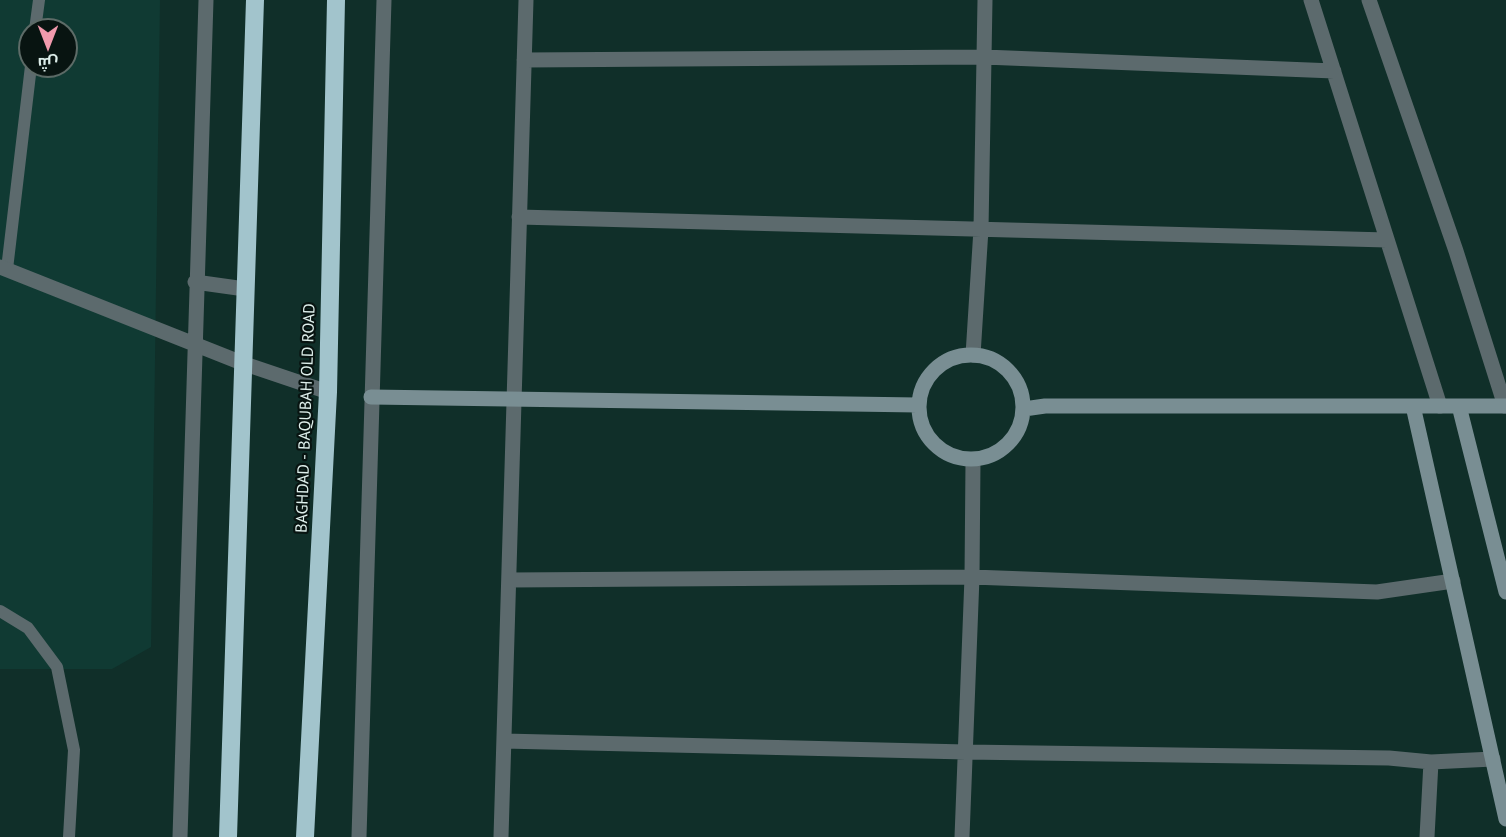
<!DOCTYPE html>
<meta charset="utf-8">
<style>
body{margin:0}
#map{position:relative;width:1506px;height:837px;overflow:hidden;background:#102f29;font-family:"PT Sans",Cairo,sans-serif}
canvas{display:block}
.north{position:absolute;left:18px;top:18px;width:60px;height:60px;box-sizing:border-box;background:#081411;border:2px solid #5e6c68;border-radius:50%;rotate:180deg;font-size:16px;font-weight:700;line-height:24px;text-align:center;color:#deefeb}
.north::after{content:'';display:block;margin:auto;width:21px;height:27px;background:#f29aad;clip-path:polygon(50% 0,100% 100%,50% 72%,0 100%)}
</style>
<div id="map">
<canvas width="1506" height="837"></canvas>
<div class="north">ش</div>
</div>
<script>
const ctx = document.querySelector('canvas').getContext('2d');
ctx.lineJoin = 'round';
function fill(path, color) { ctx.fillStyle = color; ctx.fill(path, 'evenodd'); }
const toPath = rows => new Path2D(rows.map(r => 'M' + r).join(''));
function stroke(path, color, width, dash) { ctx.strokeStyle = color; ctx.lineWidth = width; ctx.lineCap = dash ? 'butt' : 'round'; ctx.setLineDash(dash || []); ctx.stroke(path); }
function drawText(font, color, halo, rows, align = 'center') {
  ctx.font = font + ' "PT Sans",sans-serif'; ctx.lineWidth = 4.5; ctx.setLineDash([]); ctx.textBaseline = 'middle'; ctx.strokeStyle = halo; ctx.fillStyle = color; for (const [text, x, y, turn = 0] of rows) {
    ctx.save(); ctx.translate(x, y); ctx.rotate((+turn || 0) * Math.PI / 180); ctx.textAlign = isNaN(turn) ? turn : align; if (halo) ctx.strokeText(text, 0, 0); ctx.fillText(text, 0, 0); ctx.restore();
  }
}
const built = toPath([
 [0,0,160,0,151,647,112,669,0,669],
 [30,30,66,30,66,66,30,66]
]);
const lane = toPath([
 [35,30,39,0],
 [7,269,31,66],
 [0,611,28,628,57,667,74,750,69,837]
]);
const street = toPath([
 [1311,0,1440,406],
 [1369,0,1456,251,1505,406],
 [524,60,984,57,1334,71],
 [519,217,1387,240],
 [0,267,242,363,328,392],
 [195,282,245,289],
 [973,355,981,229,985,0],
 [509,580,972,577,1377,592,1453,581],
 [504,741,966,752,1389,758,1431,762,1493,759],
 [180,837,206,0],
 [359,837,384,0],
 [501,837,526,0],
 [962,837,972,577,973,461],
 [1427,837,1431,762]
]);
const secondary = toPath([
 '919 407a52 52 0 1 1 104 0a52 52 0 1 1-104 0Z',
 [371,397,918,405],
 [1413,406,1506,819],
 [1459,406,1506,592],
 [1024,409,1045,406,1506,406]
]);
const highway = toPath([
 [228,837,255,0],
 [305,837,328,392,336,0]
]);
const streetNames = [
 ["BAGHDAD - BAQUBAH OLD ROAD",306,418,-88]
];
fill(built, '#103a33');
stroke(lane, '#5c6a6d', 12);
stroke(street, '#5c6a6d', 15);
stroke(secondary, '#798e93', 15);
stroke(highway, '#a2c4cc', 18);
drawText('16px', '#deefeb', '#081411', streetNames);
</script>
